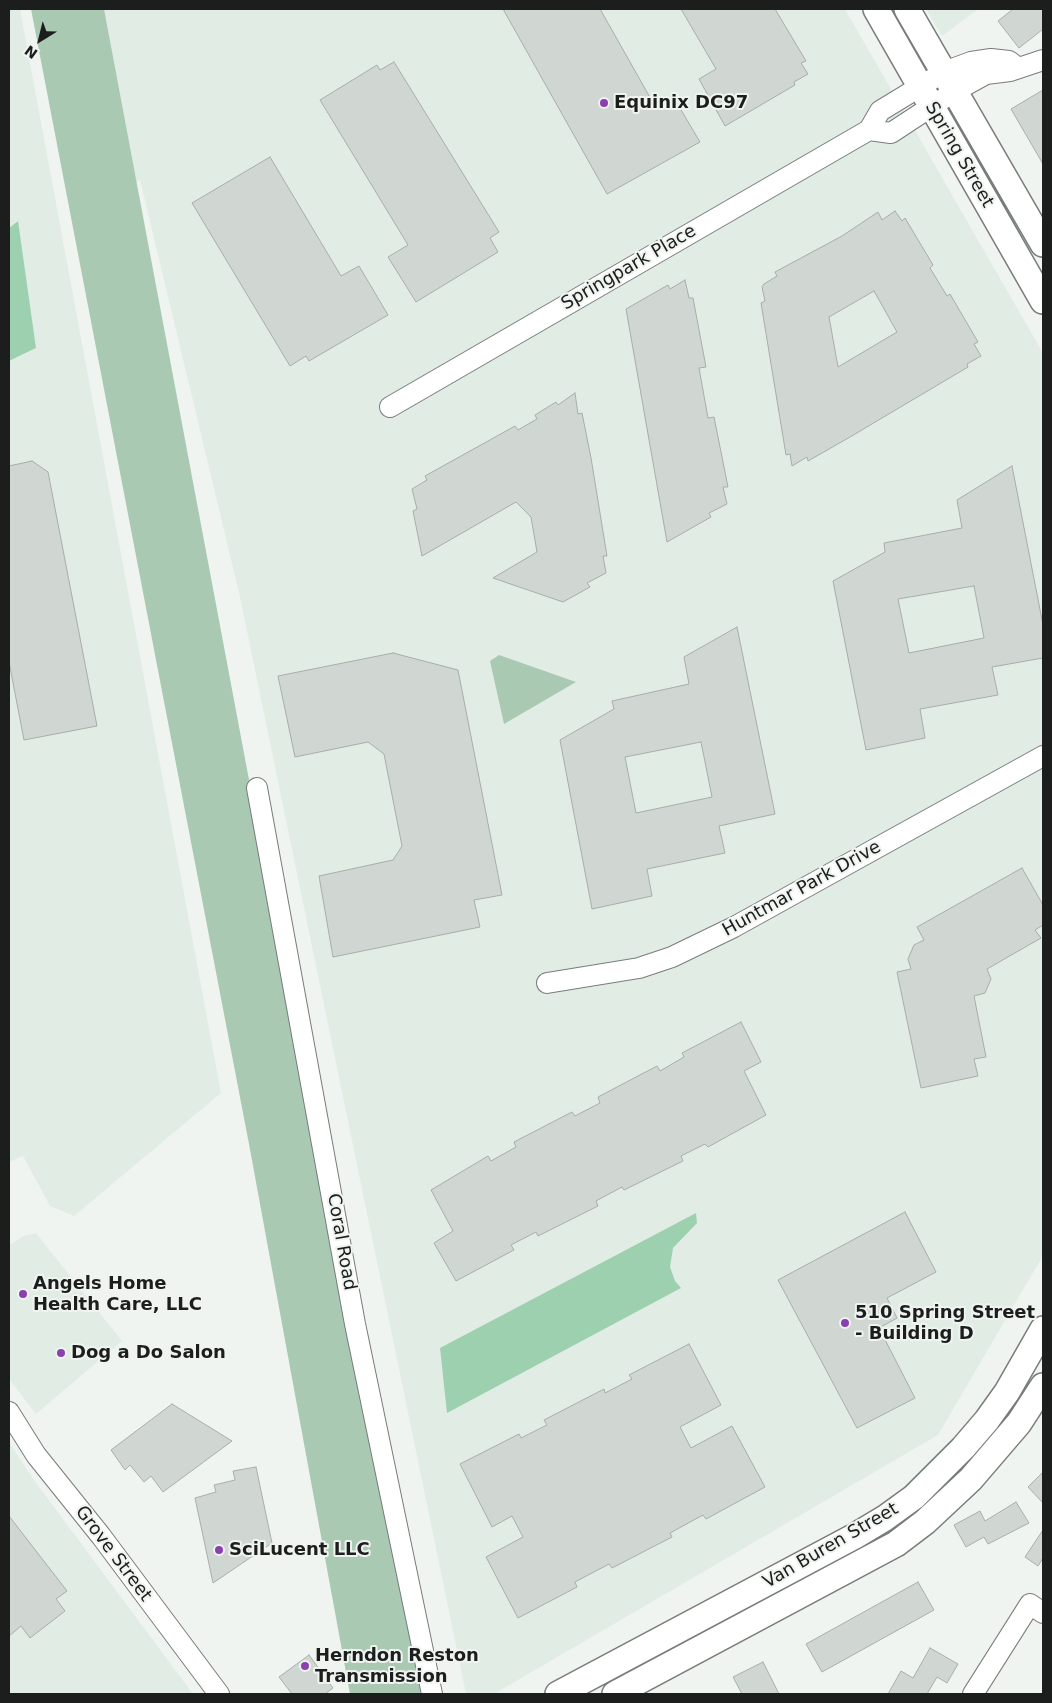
<!DOCTYPE html>
<style>
body{margin:0}
#map{position:relative;width:1052px;height:1703px;overflow:hidden;background:#eff4f1;font-family:"DejaVu Sans",sans-serif}
canvas{display:block}
.frame{position:absolute;inset:0;border:10px solid #1c1e1d;pointer-events:none}
.north{position:absolute;left:15px;top:15px;width:50px;height:50px;-webkit-text-stroke:4px #eff4f1;paint-order:stroke;rotate:216deg;font-size:14px;font-weight:700;line-height:20px;text-align:center;color:#1c1e1d}
.north::after{content:'';display:block;margin:auto;width:18px;height:22px;background:#1c1e1d;clip-path:polygon(50% 0,100% 100%,50% 72%,0 100%)}
</style>
<div id="map">
<canvas width="1052" height="1703"></canvas>
<div class="frame"></div>
<div class="north">N</div>
</div>
<script>
const ctx = document.querySelector('canvas').getContext('2d');
ctx.lineJoin = 'round';
function fill(path, color) { ctx.fillStyle = color; ctx.fill(path, 'evenodd'); }
const toPath = rows => new Path2D(rows.map(r => 'M' + r).join(''));
function stroke(path, color, width, dash) { ctx.strokeStyle = color; ctx.lineWidth = width; ctx.lineCap = dash ? 'butt' : 'round'; ctx.setLineDash(dash || []); ctx.stroke(path); }
function drawText(font, color, halo, rows, align = 'center') {
  ctx.font = font + ' "DejaVu Sans",sans-serif'; ctx.lineWidth = 4; ctx.setLineDash([]); ctx.textBaseline = 'middle'; ctx.strokeStyle = halo; ctx.fillStyle = color; for (const [text, x, y, turn = 0] of rows) {
    ctx.save(); ctx.translate(x, y); ctx.rotate((+turn || 0) * Math.PI / 180); ctx.textAlign = isNaN(turn) ? turn : align; if (halo) ctx.strokeText(text, 0, 0); ctx.fillText(text, 0, 0); ctx.restore();
  }
}
const built = toPath([
 [9,9,20,9,221,1093,74,1216,50,1206,23,1156,9,1162,9,361,36,348,17,221,9,228],
 [103,9,845,9,1043,353,1043,1249,1041,1259,938,1435,494,1694,466,1694,240,597,140,180,136,182],
 [926,9,978,9,942,36],
 [36,1233,122,1341,36,1414,9,1379,9,1245,24,1236],
 [9,1442,34,1480,193,1694,9,1694]
]);
const green = toPath([
 [31,9,104,9,421,1694,350,1694,249,1144],
 [499,655,576,682,504,724,490,661]
]);
const forest = toPath([
 [18,221,36,348,9,361,9,228],
 [696,1213,697,1223,673,1248,670,1267,675,1281,681,1288,447,1413,440,1348]
]);
const building = toPath([
 [503,9,600,9,656,108,674,98,700,142,607,194,503,9],
 [681,9,775,9,806,61,801,63,808,74,794,82,795,85,725,126,699,79,716,69,681,9],
 [1013,9,1043,9,1043,29,1019,48,998,21,1013,9],
 [394,62,499,232,490,238,498,252,416,302,388,257,408,245,320,100,377,65,380,70,394,62],
 [1043,90,1043,164,1011,109,1043,90],
 [270,157,341,276,359,266,388,315,309,361,306,356,290,366,192,203,270,157],
 [895,211,902,221,905,218,933,265,930,268,947,296,950,294,978,342,974,344,981,356,967,364,968,367,850,437,808,461,807,457,792,466,790,454,786,455,761,303,765,301,762,287,764,284,777,276,775,272,842,236,878,212,882,220,895,211],
 [874,291,897,332,838,367,829,317,874,291],
 [685,280,689,298,693,298,706,367,699,368,708,418,714,417,728,487,723,487,727,504,709,513,711,517,667,542,626,309,668,285,670,289,685,280],
 [575,393,578,414,582,413,591,458,607,556,603,556,606,573,587,583,590,587,563,602,493,578,537,552,531,517,516,502,422,556,413,511,417,509,412,489,427,480,425,476,515,426,518,430,537,419,535,415,556,402,558,405,575,393],
 [32,461,48,472,97,726,24,740,9,662,9,466,32,461],
 [1012,466,1043,625,1043,658,992,667,998,695,920,709,925,738,866,750,833,581,885,552,884,543,962,528,957,500,1012,466],
 [974,586,984,638,909,653,898,599,974,586],
 [737,627,775,814,719,826,725,853,647,869,652,896,592,909,560,740,614,709,612,701,689,684,684,657,737,627],
 [701,742,712,797,636,813,625,757,701,742],
 [393,653,458,670,502,895,474,900,480,927,333,957,319,876,393,860,402,846,384,754,368,742,295,757,278,676,393,653],
 [1022,868,1043,905,1043,925,1035,930,1041,938,987,969,991,979,985,993,974,996,986,1057,974,1059,978,1076,921,1088,897,972,911,969,908,959,914,945,924,940,917,927,1022,868],
 [741,1022,761,1062,744,1071,766,1115,708,1147,705,1144,681,1156,683,1161,624,1190,622,1187,596,1201,598,1206,538,1236,536,1232,511,1245,514,1250,456,1281,434,1243,453,1231,431,1190,488,1156,491,1161,516,1147,514,1142,572,1112,575,1116,600,1103,598,1097,657,1066,660,1071,684,1057,682,1053,741,1022],
 [905,1212,936,1272,887,1298,897,1318,879,1328,915,1398,857,1428,778,1280,905,1212],
 [689,1344,721,1405,680,1427,691,1448,732,1426,765,1487,706,1519,703,1515,670,1533,672,1537,612,1568,609,1564,575,1582,577,1587,518,1618,486,1557,523,1537,512,1516,492,1527,460,1464,519,1434,521,1438,547,1425,544,1420,604,1389,605,1393,632,1379,629,1375,689,1344],
 [172,1404,232,1441,163,1492,151,1476,144,1482,130,1465,125,1470,111,1450,172,1404],
 [256,1467,272,1543,213,1583,195,1498,216,1492,214,1485,235,1480,233,1471,256,1467],
 [1043,1472,1043,1503,1028,1487,1043,1472],
 [1016,1502,1029,1523,988,1544,984,1537,966,1547,954,1525,980,1511,985,1521,1016,1502],
 [9,1516,67,1591,56,1599,65,1611,30,1638,21,1626,9,1636,9,1516],
 [1043,1530,1043,1558,1038,1566,1025,1557,1043,1530],
 [918,1582,934,1610,822,1672,806,1644,918,1582],
 [930,1648,958,1664,947,1683,937,1677,927,1694,888,1694,901,1671,913,1678,930,1648],
 [309,1655,333,1688,325,1694,292,1694,279,1677,309,1655],
 [763,1662,779,1694,742,1694,733,1677,763,1662]
]);
const minor = toPath([
 [869,130,891,133,955,91,986,74,1010,71,1043,60],
 [390,407,869,130,880,111,944,72,971,62,991,59,1009,61,1017,67],
 [257,788,355,1324,432,1694],
 [547,983,639,968,672,957,734,927,1043,756],
 [9,1412,36,1455,101,1536,219,1694],
 [973,1694,1030,1604,1043,1613]
]);
const major = toPath([
 [876,9,1043,301],
 [907,9,1043,244],
 [558,1694,855,1536,885,1518,914,1497,963,1448,987,1420,1007,1392,1043,1329],
 [615,1694,896,1544,925,1522,971,1479,1019,1423,1043,1386]
]);
const markers = [
 [604,103,5,"#8b40b2"],
 [23,1294,5,"#8b40b2"],
 [845,1323,5,"#8b40b2"],
 [61,1353,5,"#8b40b2"],
 [219,1550,5,"#8b40b2"],
 [305,1666,5,"#8b40b2"]
];
const poiNames = [
 ["Equinix DC97",614,103],
 ["Angels Home",33,1284],
 ["Health Care, LLC",33,1305],
 ["510 Spring Street",855,1313],
 ["- Building D",855,1334],
 ["Dog a Do Salon",71,1353],
 ["SciLucent LLC",229,1550],
 ["Herndon Reston",315,1656],
 ["Transmission",315,1677]
];
const streetNames = [
 ["Spring Street",959,155,60],
 ["Springpark Place",629,268,-30],
 ["Huntmar Park Drive",802,889,-29],
 ["Coral Road",341,1242,80],
 ["Van Buren Street",831,1546,-30],
 ["Grove Street",113,1554,53]
];
fill(built, '#e1ede4');
fill(green, '#a9c9b3');
fill(forest, '#9dd0af');
fill(building, '#d0d6d2');
stroke(building, '#a8aeaa', 1);
stroke(minor, '#787d7a', 22);
stroke(major, '#787d7a', 28);
stroke(minor, '#fff', 20);
stroke(major, '#fff', 25);
for (const [x, y, r, color] of markers) { const dot = new Path2D(); dot.arc(x, y, r, 0, 2 * Math.PI); ctx.fillStyle = color; ctx.fill(dot); stroke(dot, '#eff4f1', 2); }
drawText('bold 18px', '#1c1e1d', '#eff4f1', poiNames, 'left');
drawText('18px', '#1c1e1d', '#eff4f1', streetNames);
</script>
